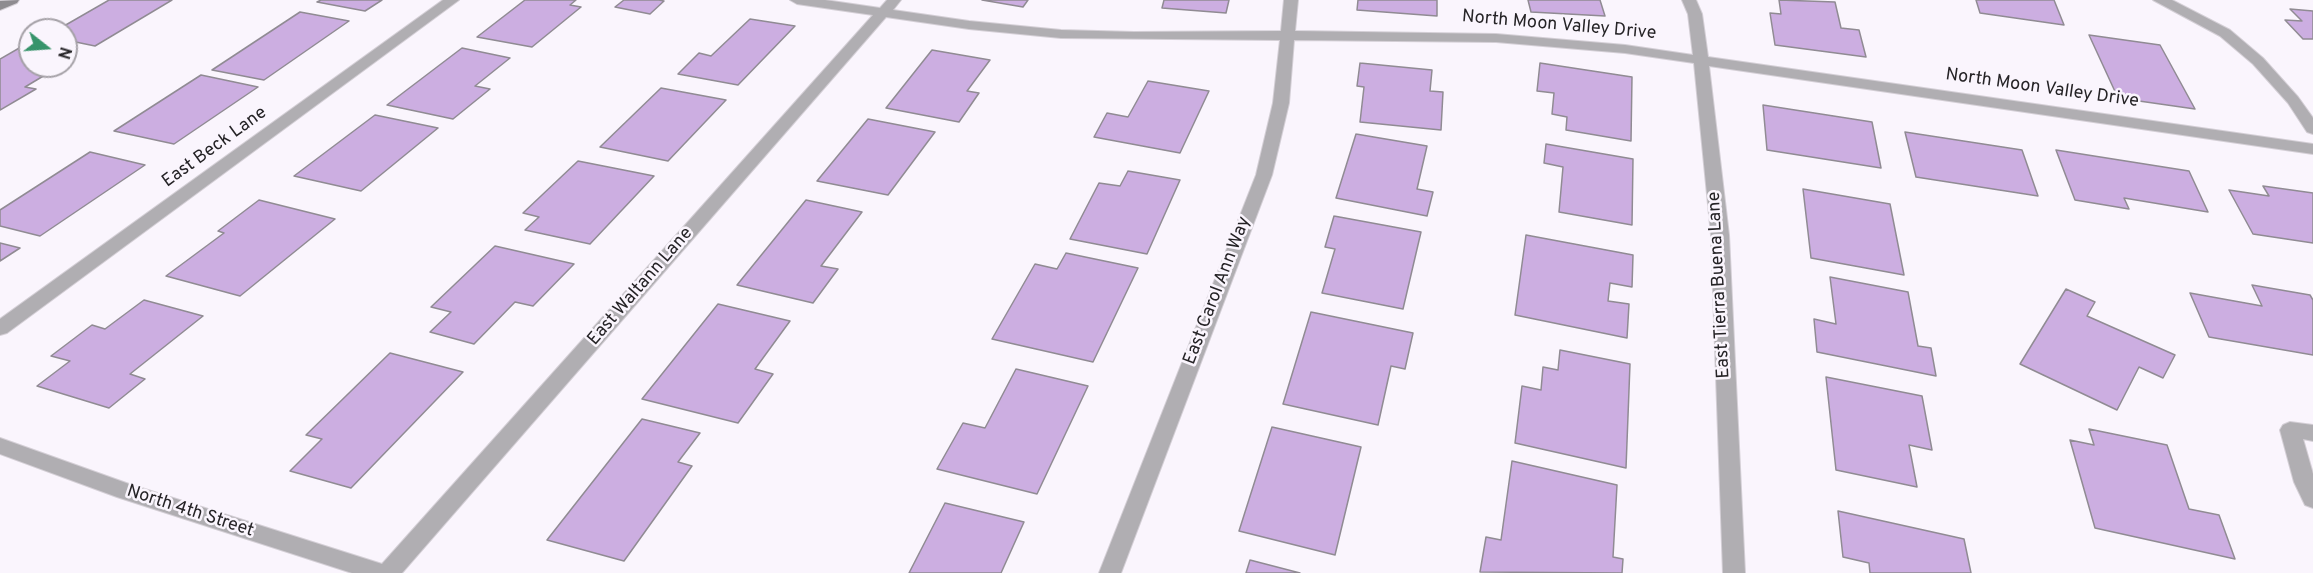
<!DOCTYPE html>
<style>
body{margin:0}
#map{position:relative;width:2313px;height:573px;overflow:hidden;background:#faf5fd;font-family:Overpass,sans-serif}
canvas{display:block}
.north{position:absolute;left:18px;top:18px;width:60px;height:60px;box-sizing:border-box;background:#faf5fd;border:2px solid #a5a1a7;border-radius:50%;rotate:107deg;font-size:16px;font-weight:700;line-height:24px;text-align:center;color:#252326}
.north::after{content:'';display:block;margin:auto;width:21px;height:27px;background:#37946b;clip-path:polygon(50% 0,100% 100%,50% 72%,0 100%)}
</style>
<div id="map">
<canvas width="2313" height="573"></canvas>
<div class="north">N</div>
</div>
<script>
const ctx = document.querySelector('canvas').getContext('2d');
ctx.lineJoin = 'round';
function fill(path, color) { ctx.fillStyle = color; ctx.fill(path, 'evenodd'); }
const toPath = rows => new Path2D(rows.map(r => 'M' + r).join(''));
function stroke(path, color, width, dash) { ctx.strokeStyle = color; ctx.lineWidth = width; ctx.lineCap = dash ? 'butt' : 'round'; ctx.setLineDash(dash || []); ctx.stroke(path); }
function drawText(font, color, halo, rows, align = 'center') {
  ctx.font = font + ' Overpass,sans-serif'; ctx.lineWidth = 5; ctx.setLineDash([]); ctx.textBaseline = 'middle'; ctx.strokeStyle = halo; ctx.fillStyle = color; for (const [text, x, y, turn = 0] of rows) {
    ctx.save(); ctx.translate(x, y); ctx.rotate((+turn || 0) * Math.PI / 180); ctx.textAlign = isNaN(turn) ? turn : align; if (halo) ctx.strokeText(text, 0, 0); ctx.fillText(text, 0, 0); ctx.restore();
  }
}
const building = toPath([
 [109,0,172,0,95,46,66,40,66,30,57,30,109,0],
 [321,0,382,0,365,11,317,2,321,0],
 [525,0,576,0,570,5,581,7,532,47,477,37,525,0],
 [624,0,659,0,664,1,650,14,615,7,624,0],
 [982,0,1028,0,1023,7,982,0],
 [1164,0,1229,0,1226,13,1162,8,1164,0],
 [1358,0,1437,0,1437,16,1357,10,1358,0],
 [1528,0,1600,0,1605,16,1531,12,1528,0],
 [1779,0,1835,2,1841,28,1859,30,1866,57,1775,45,1770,13,1781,14,1779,0],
 [1976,0,2054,0,2064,25,1980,13,1976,0],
 [2290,9,2313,11,2313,39,2303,39,2285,20,2302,21,2290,9],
 [300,12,349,21,264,80,212,70,300,12],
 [750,19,795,26,738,85,678,74,699,53,711,56,750,19],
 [2089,35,2160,45,2195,109,2118,98,2089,35],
 [21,47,30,49,30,66,60,66,25,87,36,89,0,110,0,59,21,47],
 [462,48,510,58,475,86,490,89,453,119,387,105,462,48],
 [932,50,990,60,967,91,979,93,959,122,886,108,932,50],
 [1360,63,1432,70,1430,91,1443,92,1441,130,1360,122,1364,87,1357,86,1360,63],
 [1540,63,1632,77,1631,141,1566,130,1567,117,1552,114,1554,93,1537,91,1540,63],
 [201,75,258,87,174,144,114,131,201,75],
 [1148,81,1209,91,1180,153,1094,137,1107,113,1128,117,1148,81],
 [661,88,726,100,668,161,600,147,661,88],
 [1763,105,1872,122,1881,168,1767,150,1763,105],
 [375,115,438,128,361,191,294,176,375,115],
 [868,119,935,132,888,195,817,181,868,119],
 [1905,132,2022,150,2038,196,1916,177,1905,132],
 [1356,134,1427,146,1417,189,1433,192,1427,216,1336,198,1356,134],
 [1546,144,1633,159,1632,225,1559,212,1563,167,1544,163,1546,144],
 [2056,150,2189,171,2208,212,2124,198,2129,209,2075,200,2056,150],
 [90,152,145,165,40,236,0,226,0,210,90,152],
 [578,161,654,176,590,244,525,230,539,217,523,213,578,161],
 [1128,171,1180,180,1147,254,1070,239,1099,183,1120,186,1128,171],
 [2263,186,2313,193,2313,243,2253,234,2229,190,2269,196,2263,186],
 [1803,189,1890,204,1904,275,1811,258,1803,189],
 [259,200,335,219,240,296,166,276,224,233,218,231,259,200],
 [806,200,862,212,821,266,838,269,813,303,737,285,806,200],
 [1334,216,1421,232,1403,309,1322,293,1335,249,1325,247,1334,216],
 [1526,235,1633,255,1632,287,1610,283,1608,301,1629,304,1627,338,1515,315,1526,235],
 [0,243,20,248,0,261,0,243],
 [495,246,574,264,533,306,515,302,474,344,430,332,451,312,431,307,495,246],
 [1066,253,1138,268,1093,362,992,339,1035,264,1057,269,1066,253],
 [1830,277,1908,292,1918,346,1931,348,1936,376,1817,352,1814,319,1836,324,1830,277],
 [2252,285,2310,295,2313,300,2313,355,2209,337,2190,293,2262,306,2252,285],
 [2066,289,2095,302,2087,316,2175,355,2163,378,2139,367,2117,410,2020,364,2066,289],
 [144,300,203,316,130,374,145,379,109,408,37,386,70,361,51,356,92,325,105,329,144,300],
 [718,304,790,321,755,369,773,374,738,423,642,399,718,304],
 [1311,312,1413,333,1405,369,1391,366,1378,425,1283,404,1311,312],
 [1560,350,1630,364,1626,468,1515,443,1522,386,1541,390,1543,367,1558,370,1560,350],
 [390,353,463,372,351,488,290,471,322,439,306,435,390,353],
 [1016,369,1088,386,1037,494,937,469,963,423,985,428,1016,369],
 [1826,377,1922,396,1932,450,1909,445,1917,487,1836,470,1826,377],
 [642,419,700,433,678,462,692,466,624,561,547,540,642,419],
 [1272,427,1361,447,1335,555,1239,531,1272,427],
 [2089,429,2167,445,2189,509,2219,515,2235,559,2095,528,2070,440,2094,445,2089,429],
 [1512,461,1617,485,1613,557,1623,559,1622,573,1480,572,1486,537,1501,540,1512,461],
 [945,503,1024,522,1001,573,909,573,945,503],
 [1838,511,1964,539,1971,573,1870,573,1869,563,1843,557,1838,511],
 [1250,560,1300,573,1246,573,1250,560]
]);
const street = toPath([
 [443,0,459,0,7,333,0,335,0,319,443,0],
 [790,0,825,0,880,8,887,0,901,0,893,10,969,21,1061,30,1134,32,1281,31,1284,0,1298,0,1295,31,1496,34,1625,45,1693,55,1688,14,1682,0,1696,0,1702,14,1708,57,2313,144,2313,154,1709,66,1729,235,1745,573,1723,573,1711,235,1694,63,1625,53,1496,42,1294,40,1289,103,1272,175,1121,573,1099,573,1256,175,1273,103,1280,40,1061,38,969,29,886,17,402,573,352,573,117,497,0,454,0,438,129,484,382,564,873,15,797,4,790,0],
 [2153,0,2172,0,2230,30,2263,58,2298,97,2313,118,2313,134,2307,132,2288,103,2253,64,2220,36,2153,0],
 [2290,422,2313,425,2313,441,2303,439,2313,474,2313,508,2305,505,2294,482,2280,430,2283,425,2290,422]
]);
const secondary = toPath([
 [19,0,17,3,0,10,0,1,19,0]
]);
const streetNames = [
 ["North Moon Valley Drive",1559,26,5],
 ["North Moon Valley Drive",2042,89,8],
 ["East Beck Lane",215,148,-36],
 ["East Tierra Buena Lane",1720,285,-93],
 ["East Waltann Lane",641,287,-49],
 ["East Carol Ann Way",1218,291,-69],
 ["North 4th Street",190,512,18]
];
fill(building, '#ccaee1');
stroke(building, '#908b93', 1.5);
stroke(street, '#d4cfd6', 2);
stroke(secondary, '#d4cfd6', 2);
fill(street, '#b0aeb2');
fill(secondary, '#8e8b90');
drawText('18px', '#252326', '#faf5fd', streetNames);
</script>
